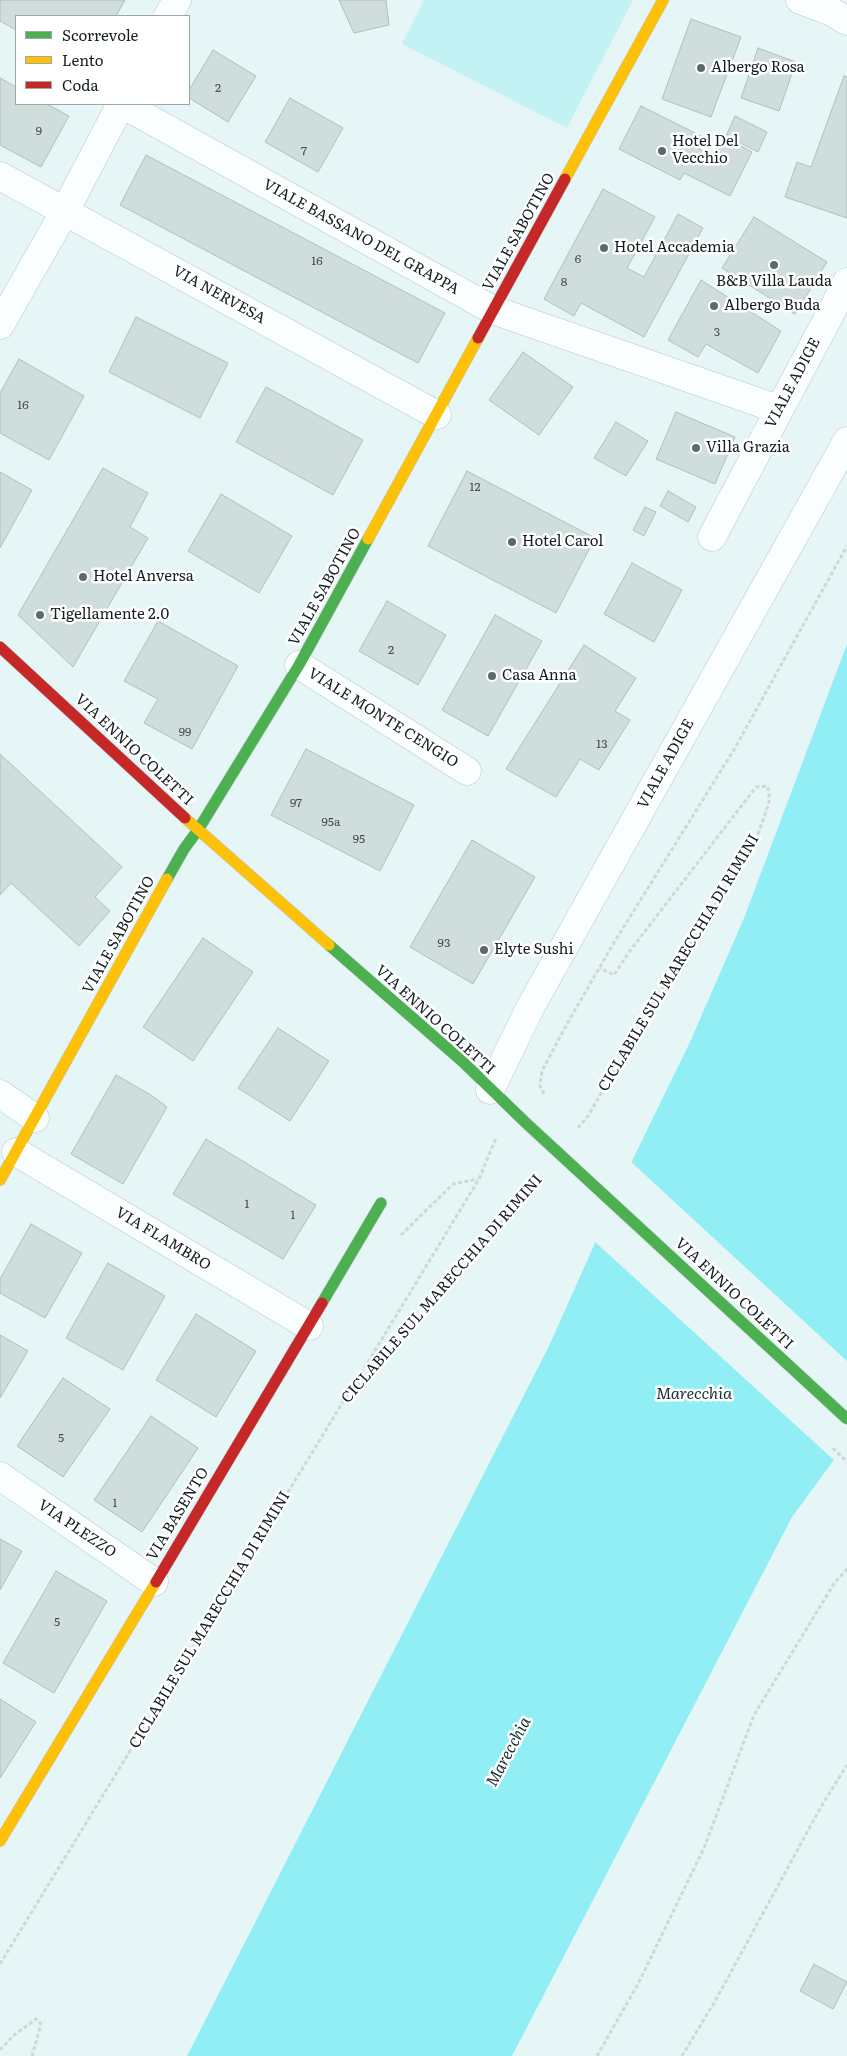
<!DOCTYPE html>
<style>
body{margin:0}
#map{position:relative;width:847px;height:2056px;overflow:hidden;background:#e6f6f6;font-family:Literata,serif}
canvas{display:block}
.legend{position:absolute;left:15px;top:15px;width:175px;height:90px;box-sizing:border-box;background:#fff;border:1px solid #a1a5a5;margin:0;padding:6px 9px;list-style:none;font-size:15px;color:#141e1f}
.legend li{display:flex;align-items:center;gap:10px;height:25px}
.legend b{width:25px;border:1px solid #a1a5a5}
</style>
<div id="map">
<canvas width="847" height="2056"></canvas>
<ul class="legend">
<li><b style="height:6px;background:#4caf50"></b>Scorrevole</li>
<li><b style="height:6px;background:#ffc107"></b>Lento</li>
<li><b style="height:6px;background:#c62828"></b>Coda</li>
</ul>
</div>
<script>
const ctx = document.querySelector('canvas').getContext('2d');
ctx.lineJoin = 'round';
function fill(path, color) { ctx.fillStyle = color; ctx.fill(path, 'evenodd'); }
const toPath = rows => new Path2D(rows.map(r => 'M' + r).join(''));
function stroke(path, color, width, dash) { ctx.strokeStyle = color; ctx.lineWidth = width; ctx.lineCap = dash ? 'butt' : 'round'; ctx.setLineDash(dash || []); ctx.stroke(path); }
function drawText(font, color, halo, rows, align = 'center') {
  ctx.font = font + ' Literata,serif'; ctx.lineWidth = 5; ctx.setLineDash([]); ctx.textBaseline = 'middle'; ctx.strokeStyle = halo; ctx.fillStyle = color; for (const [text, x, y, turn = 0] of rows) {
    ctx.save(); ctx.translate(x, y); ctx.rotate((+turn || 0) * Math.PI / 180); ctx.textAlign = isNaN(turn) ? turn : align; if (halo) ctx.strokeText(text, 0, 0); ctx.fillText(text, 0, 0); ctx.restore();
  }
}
const green = toPath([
 [424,0,633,0,567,128,402,44]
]);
const water = toPath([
 [847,644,847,1442,792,1517,512,2056,187,2056,549,1346,630,1165,690,1042,744,918]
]);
const pier = toPath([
 [629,1160,847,1361,847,1447,836,1462,593,1240]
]);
const building = toPath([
 [0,0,125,0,116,16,16,16,16,30,0,21,0,0],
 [339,0,386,0,389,25,354,33,339,0],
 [691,19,741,37,711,117,662,99,691,19],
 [758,48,796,62,779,111,741,98,758,48],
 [213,50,256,76,228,122,189,98,189,90,213,50],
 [844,76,847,77,847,218,785,197,797,162,811,167,844,76],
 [0,78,16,87,16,104,47,104,69,116,41,167,0,145,0,78],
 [290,98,343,128,318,172,265,142,290,98],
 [641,106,705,138,699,149,712,155,722,136,752,152,730,196,684,173,680,180,619,149,641,106],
 [735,116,767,132,758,152,726,136,735,116],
 [146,155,445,313,418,363,120,205,146,155],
 [603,189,655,217,627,268,644,277,678,214,703,228,644,337,581,303,574,316,544,299,603,189],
 [754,217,827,262,795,314,722,268,754,217],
 [701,280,781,331,758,373,706,344,698,357,668,340,701,280],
 [136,317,228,363,200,418,109,372,136,317],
 [523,352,573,387,539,435,489,400,523,352],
 [19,359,84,396,49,460,0,433,0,393,19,359],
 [266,387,363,440,333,495,236,442,266,387],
 [676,412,735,437,715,484,656,459,676,412],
 [616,422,648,441,626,476,594,458,616,422],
 [103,468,148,493,130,527,148,538,73,667,18,615,103,468],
 [467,471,595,538,556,613,428,546,467,471],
 [0,472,32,490,0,548,0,472],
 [668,491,696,507,688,522,660,506,668,491],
 [221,494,292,536,259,593,188,551,221,494],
 [645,507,656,512,644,536,633,530,645,507],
 [632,563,682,590,654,642,604,614,632,563],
 [387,601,446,635,418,685,359,651,387,601],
 [495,615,542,641,488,736,442,710,495,615],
 [158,621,238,666,192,749,144,723,158,699,124,681,158,621],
 [584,645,636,678,615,711,630,720,599,770,580,759,556,797,506,769,584,645],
 [306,749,414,805,380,871,271,815,306,749],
 [0,754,122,867,95,897,110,911,79,946,11,883,0,895,0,754],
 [472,840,535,877,473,984,410,947,472,840],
 [203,938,253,972,193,1061,143,1027,203,938],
 [278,1028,329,1061,290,1121,238,1088,278,1028],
 [116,1075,151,1095,167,1107,123,1184,71,1154,116,1075],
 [206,1139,316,1205,283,1259,173,1194,206,1139],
 [31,1224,82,1253,45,1318,0,1293,0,1279,31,1224],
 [108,1263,165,1296,123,1370,66,1338,108,1263],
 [196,1314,256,1351,216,1417,156,1380,196,1314],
 [0,1335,28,1351,0,1398,0,1335],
 [63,1378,110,1409,63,1477,17,1446,63,1378],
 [151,1416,198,1448,142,1532,94,1500,151,1416],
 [0,1539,22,1551,0,1590,0,1539],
 [56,1571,107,1601,54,1693,3,1663,56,1571],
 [0,1699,36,1722,0,1778,0,1699],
 [814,1964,847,1982,833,2009,800,1991,814,1964]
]);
const path = toPath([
 [544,1094,540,1086,542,1071,568,1022,615,941,735,748,847,546],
 [578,1128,588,1116,649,1010,757,837,769,803,769,791,767,786,756,787,629,952,614,975,600,968],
 [401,1235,453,1184,478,1179],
 [351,1390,479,1179,496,1138],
 [0,1964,346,1397,415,1325,539,1178],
 [0,2050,13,2036,36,2019,41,2024,32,2056],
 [597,2056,638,1984,704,1848,754,1715,835,1582,847,1569],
 [682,2056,714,2003,822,1805,847,1765]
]);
const street = toPath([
 [800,0,832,12,847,21],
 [168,16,177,0],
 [122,104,493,310,778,409],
 [0,176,437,415],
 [0,325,65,211,121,104],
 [712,537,847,282],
 [299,665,467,771],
 [490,1090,531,1006,847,441],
 [0,1094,35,1118],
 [16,1152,309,1326],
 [0,1476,154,1582]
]);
const fast = toPath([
 [167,879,184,849,198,830,299,665,368,539],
 [329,945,463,1062,526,1123],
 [322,1303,381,1203]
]);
const slow = toPath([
 [565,179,663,0],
 [368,539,478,338],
 [185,818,329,945],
 [0,1180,167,879],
 [0,1841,156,1582]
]);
const jam = toPath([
 [478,338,565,179],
 [0,647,185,818],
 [156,1582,322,1303]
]);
const pathBridge = toPath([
 [833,1448,847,1462]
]);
const fastBridge = toPath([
 [526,1123,847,1419]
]);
const markers = [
 [701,68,5,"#5e6a6a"],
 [662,151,5,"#5e6a6a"],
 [604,248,5,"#5e6a6a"],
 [774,265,5,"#5e6a6a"],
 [714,306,5,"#5e6a6a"],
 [696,448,5,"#5e6a6a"],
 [512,542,5,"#5e6a6a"],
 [83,577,5,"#5e6a6a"],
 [40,615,5,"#5e6a6a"],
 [492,676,5,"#5e6a6a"],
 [484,950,5,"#5e6a6a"]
];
const numberNames = [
 ["2",218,88],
 ["9",39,131],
 ["7",304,151],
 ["6",578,259],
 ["16",317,261],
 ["8",564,282],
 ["3",717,332],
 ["16",23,405],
 ["12",475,487],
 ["2",391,650],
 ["99",185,732],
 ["13",602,744],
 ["97",296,803],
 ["95a",331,822],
 ["95",359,839],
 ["93",444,943],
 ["1",247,1204],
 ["1",293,1215],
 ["5",61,1438],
 ["1",115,1503],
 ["5",57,1622]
];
const poiNames = [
 ["Albergo Rosa",711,68],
 ["Hotel Del",672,142],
 ["Vecchio",672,159],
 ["Hotel Accademia",614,248],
 ["B&B Villa Lauda",774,282,"center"],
 ["Albergo Buda",724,306],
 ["Villa Grazia",706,448],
 ["Hotel Carol",522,542],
 ["Hotel Anversa",93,577],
 ["Tigellamente 2.0",50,615],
 ["Casa Anna",502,676],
 ["Elyte Sushi",494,950]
];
const streetNames = [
 ["VIALE SABOTINO",519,232,-61],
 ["VIALE BASSANO DEL GRAPPA",361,237,29],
 ["VIA NERVESA",219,295,29],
 ["VIALE ADIGE",793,383,-62],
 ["VIALE SABOTINO",325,587,-61],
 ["VIALE MONTE CENGIO",383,718,32],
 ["VIA ENNIO COLETTI",134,750,43],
 ["VIALE ADIGE",666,764,-61],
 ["VIALE SABOTINO",119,935,-61],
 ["CICLABILE SUL MARECCHIA DI RIMINI",679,963,-59],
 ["VIA ENNIO COLETTI",435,1020,42],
 ["VIA FLAMBRO",163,1239,31],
 ["CICLABILE SUL MARECCHIA DI RIMINI",442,1289,-49],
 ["VIA ENNIO COLETTI",734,1294,43],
 ["VIA BASENTO",178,1514,-59],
 ["VIA PLEZZO",77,1529,34],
 ["CICLABILE SUL MARECCHIA DI RIMINI",210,1620,-59]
];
const waterNames = [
 ["Marecchia",694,1394],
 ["Marecchia",509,1752,-62]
];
fill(green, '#c3f2f4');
fill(water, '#91eef4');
fill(pier, '#e6f6f6');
fill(building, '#d0dddd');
stroke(building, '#b2bebe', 1);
stroke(street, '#bac7c7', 29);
stroke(fast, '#bac7c7', 12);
stroke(slow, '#bac7c7', 12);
stroke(jam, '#bac7c7', 12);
stroke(path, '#d2d6d6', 3, [4, 2.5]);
stroke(street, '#fbfefe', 28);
stroke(fast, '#4caf50', 11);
stroke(slow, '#ffc107', 11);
stroke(jam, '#c62828', 11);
stroke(fastBridge, '#bac7c7', 12, []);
stroke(pathBridge, '#d2d6d6', 3, [4, 2.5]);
stroke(fastBridge, '#4caf50', 11);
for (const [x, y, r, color] of markers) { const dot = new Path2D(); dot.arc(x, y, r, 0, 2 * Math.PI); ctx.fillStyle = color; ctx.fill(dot); stroke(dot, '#fff', 2); }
drawText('12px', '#434e4e', null, numberNames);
drawText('15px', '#141e1f', '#fff', poiNames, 'left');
drawText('15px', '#141e1f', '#fff', streetNames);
drawText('italic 16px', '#1a3032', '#fff', waterNames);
</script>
